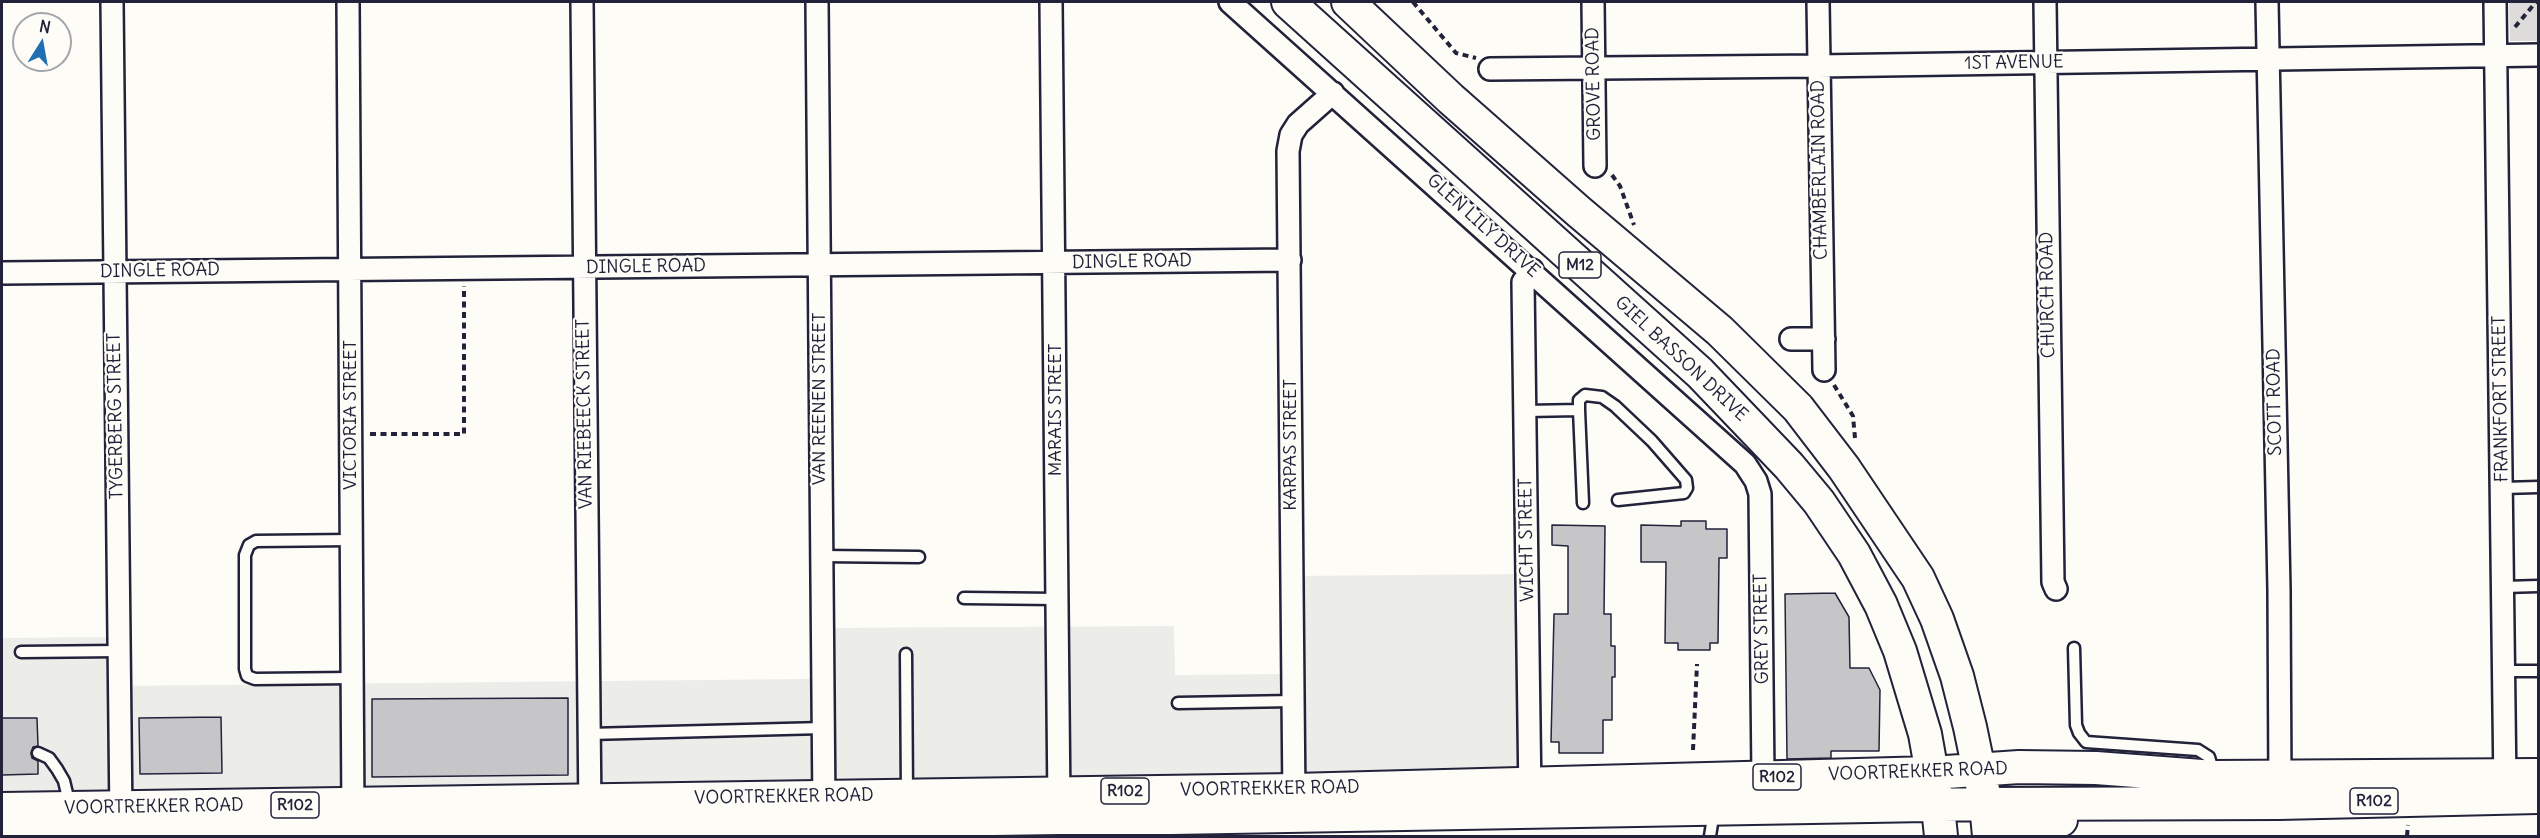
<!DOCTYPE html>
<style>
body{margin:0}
#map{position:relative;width:2540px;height:838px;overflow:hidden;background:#fdfcf7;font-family:Delius,sans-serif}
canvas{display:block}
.frame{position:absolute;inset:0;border:3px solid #22223b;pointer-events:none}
.north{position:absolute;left:12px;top:12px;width:60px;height:60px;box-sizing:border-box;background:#fdfcf7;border:2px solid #a5a5ac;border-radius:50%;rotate:11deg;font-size:16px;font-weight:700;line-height:24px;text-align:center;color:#22223b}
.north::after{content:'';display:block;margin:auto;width:21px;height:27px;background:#1f6fb2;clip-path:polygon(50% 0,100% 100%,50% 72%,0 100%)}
</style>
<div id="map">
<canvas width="2540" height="838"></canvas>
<div class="frame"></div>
<div class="north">N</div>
</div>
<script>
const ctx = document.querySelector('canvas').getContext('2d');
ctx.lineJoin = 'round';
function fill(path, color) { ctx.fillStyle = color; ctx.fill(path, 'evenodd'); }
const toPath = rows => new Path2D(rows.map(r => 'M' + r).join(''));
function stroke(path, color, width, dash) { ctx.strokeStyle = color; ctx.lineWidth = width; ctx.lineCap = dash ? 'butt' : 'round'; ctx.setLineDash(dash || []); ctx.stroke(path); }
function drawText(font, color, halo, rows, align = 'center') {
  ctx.font = font + ' Delius,sans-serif'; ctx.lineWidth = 4.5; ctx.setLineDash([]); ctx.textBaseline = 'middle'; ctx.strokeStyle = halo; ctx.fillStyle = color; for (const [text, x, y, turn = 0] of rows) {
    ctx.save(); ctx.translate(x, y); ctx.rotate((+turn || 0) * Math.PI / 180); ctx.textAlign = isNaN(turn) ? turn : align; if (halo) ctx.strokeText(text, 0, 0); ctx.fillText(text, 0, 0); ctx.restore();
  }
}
const built = toPath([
 [1524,574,1528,782,2,803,2,638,115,637,116,686,802,679,821,678,821,628,1174,626,1175,675,1291,674,1290,576]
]);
const green = toPath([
 [2509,2,2538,2,2538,41,2510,41]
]);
const building = toPath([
 [1681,521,1706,521,1706,529,1727,529,1727,558,1719,558,1718,643,1710,643,1710,650,1678,650,1678,643,1665,643,1666,562,1641,562,1641,525,1681,526,1681,521],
 [1552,525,1605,526,1604,614,1611,614,1611,646,1615,646,1615,677,1612,677,1612,720,1603,720,1603,753,1559,753,1559,742,1551,742,1554,614,1568,614,1568,546,1552,545,1552,525],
 [1835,593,1849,617,1850,668,1869,668,1880,690,1879,751,1831,751,1831,758,1787,759,1785,594,1835,593],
 [568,698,568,775,372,777,372,699,568,698],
 [221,717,222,773,140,774,139,718,221,717],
 [2,718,37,718,38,746,33,747,31,753,32,758,38,761,38,774,2,775,2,718]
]);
const path = toPath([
 [1413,2,1456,53,1476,58],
 [2515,27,2536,2],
 [1612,175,1620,186,1634,225],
 [1834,385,1853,416,1855,438],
 [370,434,464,434,464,286],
 [1693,750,1697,664],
 [2407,836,2408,825]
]);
const service = toPath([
 [1526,411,1579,410],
 [2503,488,2538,487],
 [1583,503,1579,410,1579,400,1585,395,1602,397,1615,406,1652,441,1686,480,1687,488,1684,493,1618,500],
 [352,540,256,541,249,545,245,555,245,669,247,676,255,679,352,678],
 [820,556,919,557],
 [2504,587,2538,586],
 [964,598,1057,599],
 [2074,648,2076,725,2079,733,2086,742,2198,750,2209,757,2214,774],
 [21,652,119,651],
 [906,654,907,795],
 [2504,671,2538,671],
 [1178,703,1293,701],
 [589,734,823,728],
 [38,753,49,758,57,769,64,781,70,806],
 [1710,836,1714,811]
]);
const minor = toPath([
 [112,2,121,820],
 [348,2,353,817],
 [582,2,590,814],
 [817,2,824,809],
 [1051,2,1059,805],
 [1230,2,1745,464,1756,481,1760,494,1763,777],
 [1593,2,1595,166],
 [1818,2,1824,370],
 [2045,2,2053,582,2056,589],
 [2267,2,2279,590,2280,790],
 [2495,2,2505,787],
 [1490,69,1818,66,2538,55],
 [2,273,1290,260],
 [1791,339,1824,339],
 [1530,797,1523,282,1532,270],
 [1294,802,1288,151,1291,135,1298,124,1333,93]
]);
const primary = toPath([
 [1288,2,1700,373,1789,466,1819,502,1854,554,1881,605,1900,651,1925,734,1938,807,1941,836],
 [1348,2,1451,99,1578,211,1720,331,1798,408,1844,468,1918,578,1937,619,1957,676,1970,727,1986,804,1989,836],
 [2,809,1294,790,1932,773,2019,767,2096,768,2215,777,2538,775],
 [2,834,1059,818,1172,818,1986,804,2279,803,2538,797],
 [2012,836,2017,828,2026,822,2061,820]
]);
const shields = [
 [1580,265,42],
 [1777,777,48],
 [1125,791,48],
 [2374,801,48],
 [295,805,48]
];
const shieldNames = [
 ["M12",1580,265],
 ["R102",1777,777],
 ["R102",1125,791],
 ["R102",2374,801],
 ["R102",295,805]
];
const streetNames = [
 ["1ST AVENUE",2014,63,-1],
 ["GROVE ROAD",1594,84,-91],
 ["CHAMBERLAIN ROAD",1820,170,-91],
 ["GLEN LILY DRIVE",1483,226,42],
 ["DINGLE ROAD",1132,262,-1],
 ["DINGLE ROAD",646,267,-1],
 ["DINGLE ROAD",160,271,-1],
 ["CHURCH ROAD",2048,295,-91],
 ["GIEL BASSON DRIVE",1681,359,43],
 ["VAN REENEN STREET",820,399,-90],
 ["FRANKFORT STREET",2501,399,-91],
 ["SCOTT ROAD",2275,402,-91],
 ["MARAIS STREET",1056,410,-90],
 ["VAN RIEBEECK STREET",585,414,-91],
 ["VICTORIA STREET",351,415,-90],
 ["TYGERBERG STREET",116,416,-91],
 ["KARPAS STREET",1291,445,-90],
 ["WICHT STREET",1527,540,-91],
 ["GREY STREET",1762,629,-91],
 ["VOORTREKKER ROAD",1918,772,-2],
 ["VOORTREKKER ROAD",1270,789,-1],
 ["VOORTREKKER ROAD",784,797,-1],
 ["VOORTREKKER ROAD",154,807,-1]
];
fill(built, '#ecece9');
fill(green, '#dddcdb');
fill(building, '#c6c6c8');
stroke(building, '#22223b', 1.5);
stroke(service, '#22223b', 15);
stroke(minor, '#22223b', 26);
stroke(primary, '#22223b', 36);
stroke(path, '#22223b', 4, [6, 4.5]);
stroke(service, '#fdfcf7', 10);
stroke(minor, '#fdfcf7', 21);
stroke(primary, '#fdfcf7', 32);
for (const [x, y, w] of shields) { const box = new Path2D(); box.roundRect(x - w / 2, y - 13, w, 26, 4.5); ctx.fillStyle = '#fdfcf7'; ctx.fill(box); stroke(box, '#22223b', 1.5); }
drawText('bold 16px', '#22223b', null, shieldNames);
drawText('18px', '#22223b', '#fdfcf7', streetNames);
</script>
